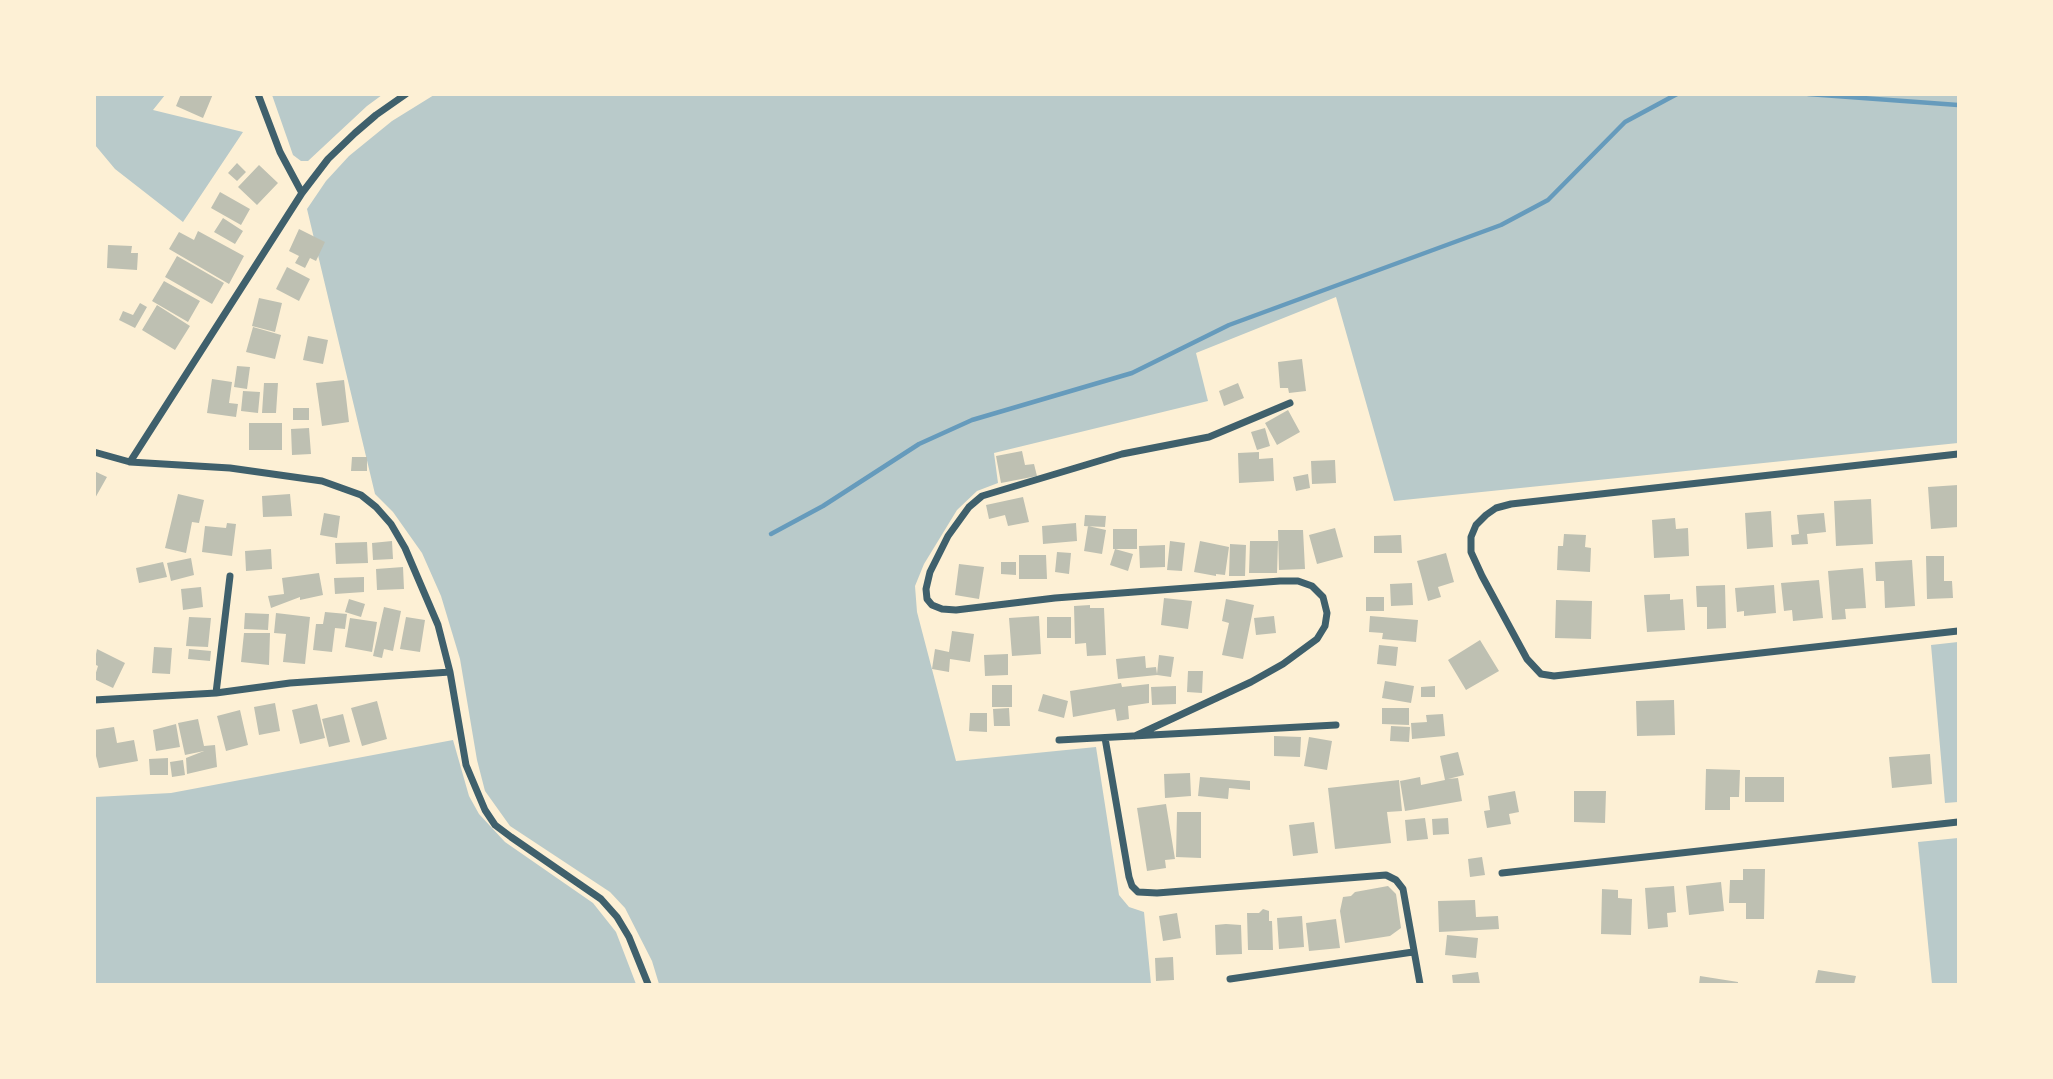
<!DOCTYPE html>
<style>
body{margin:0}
#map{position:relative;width:2053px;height:1079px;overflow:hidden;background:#fdf0d5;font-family:Arial,sans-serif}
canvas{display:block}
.frame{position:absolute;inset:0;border:96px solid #fdf0d5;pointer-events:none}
</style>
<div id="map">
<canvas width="2053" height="1079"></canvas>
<div class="frame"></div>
</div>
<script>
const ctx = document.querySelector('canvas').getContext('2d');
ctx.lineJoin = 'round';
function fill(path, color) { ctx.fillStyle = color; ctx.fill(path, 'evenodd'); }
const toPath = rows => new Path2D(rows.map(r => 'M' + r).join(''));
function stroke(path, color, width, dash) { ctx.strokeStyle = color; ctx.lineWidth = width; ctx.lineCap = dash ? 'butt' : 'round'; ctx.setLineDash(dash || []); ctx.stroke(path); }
const green = toPath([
 [94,95,165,95,153,110,243,132,183,222,115,169,95,145],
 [272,95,272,94,382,95,367,106,308,161,301,161,293,155],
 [434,95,1958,95,1958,443,1394,501,1336,297,1196,353,1208,401,994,453,998,483,977,491,957,510,924,564,915,586,917,612,956,761,1096,747,1119,895,1129,907,1144,912,1151,984,659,984,652,961,625,908,610,892,510,826,485,791,477,760,460,659,441,596,422,553,393,512,375,494,307,209,326,181,349,156,392,121],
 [1958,642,1958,802,1945,803,1931,645],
 [453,740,469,796,479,814,505,842,593,903,616,932,636,984,95,984,95,797,171,793],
 [1958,838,1958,984,1932,984,1918,842]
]);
const stream = toPath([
 [1808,94,1958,105],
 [771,534,823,506,919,444,972,420,1132,373,1229,325,1501,225,1548,200,1625,122,1677,94]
]);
const building = toPath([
 [181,94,213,94,203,118,176,106],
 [237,163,246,172,237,181,228,173],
 [259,165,278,183,257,205,238,187],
 [220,192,250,209,241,225,211,208],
 [223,218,243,231,235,244,214,232],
 [299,229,325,242,316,261,310,258,305,268,295,263,299,256,289,251],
 [198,231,244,256,229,284,169,249,179,232,194,240],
 [108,245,132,246,131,253,138,253,137,270,107,268],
 [177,256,224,283,212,304,165,277],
 [287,267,310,279,299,301,276,289],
 [164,281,200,301,188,322,152,301],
 [259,298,282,303,275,332,252,326],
 [140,303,147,307,135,328,119,320,123,311,133,315],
 [157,305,190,326,175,350,142,330],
 [253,327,281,335,275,359,246,352],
 [308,336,328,340,323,364,303,360],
 [1302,359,1306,391,1289,393,1288,388,1280,388,1278,362],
 [237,366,250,367,247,389,234,387],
 [212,379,232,382,229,403,238,404,236,417,207,413],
 [344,380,349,422,322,426,316,383],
 [264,383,278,383,276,413,262,413],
 [1238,383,1244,398,1224,406,1219,391],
 [243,391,260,392,258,413,241,411],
 [293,408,309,408,309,420,293,420],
 [1288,410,1300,432,1277,445,1265,423],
 [249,423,282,423,282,450,249,450],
 [309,428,311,454,292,455,291,429],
 [1265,428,1270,446,1257,450,1251,432],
 [1022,451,1025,465,1034,464,1037,476,1001,483,996,456],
 [1259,452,1259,459,1273,458,1274,481,1239,483,1238,453],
 [352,457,367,457,367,471,351,471],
 [1335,460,1336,483,1312,484,1311,461],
 [94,471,107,477,94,500],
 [1308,474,1310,488,1296,491,1293,477],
 [1958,485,1958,527,1931,529,1928,487],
 [178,494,204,500,199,523,192,522,186,553,165,548],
 [290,494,292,516,263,517,262,496],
 [1023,497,1029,522,1008,526,1005,515,989,519,986,505],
 [1871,499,1873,544,1836,546,1834,501],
 [1771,511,1773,547,1747,549,1745,513],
 [324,513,340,516,337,538,320,535],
 [1824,513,1826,532,1807,534,1808,544,1792,545,1791,535,1799,534,1797,515],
 [1085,515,1106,516,1105,527,1084,526],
 [1675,518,1676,529,1688,528,1689,556,1654,558,1652,520],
 [227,523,236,524,232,556,202,552,205,526,226,528],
 [1076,523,1077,541,1043,544,1042,526],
 [1088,526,1106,530,1102,554,1084,551],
 [1335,528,1343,557,1317,564,1309,535],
 [1113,529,1137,529,1137,549,1113,549],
 [1278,530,1303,530,1305,569,1279,570],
 [1564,534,1586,535,1585,547,1591,548,1590,572,1557,570,1558,546,1563,546],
 [1401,535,1402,553,1374,553,1374,536],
 [392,541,393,559,373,560,372,543],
 [1170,541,1185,543,1182,571,1167,570],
 [1200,541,1229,547,1225,575,1216,574,1216,576,1194,572],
 [1250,541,1278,541,1277,573,1249,573],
 [367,542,368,563,336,564,335,543],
 [1230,544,1246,545,1245,576,1229,576],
 [1165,545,1165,567,1140,568,1139,546],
 [271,549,272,569,246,571,245,551],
 [1115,549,1133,554,1128,571,1110,565],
 [1057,552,1071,553,1069,574,1055,572],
 [1446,553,1454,582,1438,587,1441,597,1428,601,1417,561],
 [1019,555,1046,555,1047,579,1019,579],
 [1926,556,1944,556,1944,581,1952,581,1953,598,1927,599],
 [191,558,194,575,171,581,167,563],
 [1912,560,1915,606,1885,608,1884,581,1876,581,1875,562],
 [163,562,167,577,139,583,136,568],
 [1001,562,1016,562,1016,575,1001,574],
 [959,564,984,567,979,599,955,595],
 [403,567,404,589,377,590,376,569],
 [1863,568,1866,608,1845,609,1846,619,1832,620,1828,571],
 [319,573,323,595,300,600,300,597,271,608,268,596,284,594,282,578],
 [364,577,364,592,335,594,334,578],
 [1819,580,1823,618,1793,621,1792,610,1784,611,1781,583],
 [1412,583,1413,605,1391,606,1390,584],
 [1725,585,1726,628,1707,629,1707,607,1697,607,1696,586],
 [1774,585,1776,613,1744,616,1744,611,1737,612,1735,588],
 [201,587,203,607,183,610,181,589],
 [1670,594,1670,600,1683,599,1685,630,1647,632,1644,595],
 [1366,597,1384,597,1384,611,1366,611],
 [1164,598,1192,601,1188,629,1161,625],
 [349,599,365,604,361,617,345,612],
 [1226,599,1254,605,1243,659,1222,655,1229,623,1222,621],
 [1556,600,1592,601,1591,639,1555,638],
 [1090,605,1090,608,1104,608,1106,655,1087,656,1086,643,1075,644,1074,606],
 [384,607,401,611,393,651,384,649,382,658,373,656],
 [325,612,347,614,345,629,335,628,332,652,313,650,316,624,323,624],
 [245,613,269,614,268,630,244,629],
 [276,613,310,617,305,664,283,662,286,634,274,633],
 [1039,616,1041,654,1012,656,1009,618],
 [1274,616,1276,633,1256,635,1254,618],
 [1370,616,1418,620,1416,642,1382,639,1383,633,1369,632],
 [189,617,211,618,208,647,186,646],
 [406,617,425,620,420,652,400,649],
 [1047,617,1071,617,1071,638,1047,638],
 [350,618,377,622,372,652,345,647],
 [952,631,974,634,970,662,950,659,949,672,932,669,935,649,949,652],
 [244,633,270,633,269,665,241,662],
 [1480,640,1499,671,1466,690,1448,660],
 [1379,645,1398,647,1396,666,1377,664],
 [154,647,172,648,170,674,152,673],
 [97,649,125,663,113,688,94,679,98,666,94,664],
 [189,649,211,651,210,661,188,659],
 [1008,654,1008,675,985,676,984,655],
 [1159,655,1174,657,1171,677,1157,675,1118,679,1116,659,1145,656,1146,668,1156,667,1157,674],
 [1188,671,1203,671,1202,693,1187,692],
 [1385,681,1414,686,1411,703,1382,698],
 [1121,683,1122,687,1149,684,1149,703,1128,706,1129,719,1117,721,1115,709,1073,717,1070,691],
 [992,685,1012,685,1012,707,992,707],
 [1176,686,1176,704,1152,705,1151,687],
 [1435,686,1435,697,1421,697,1421,687],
 [1043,694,1068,701,1064,718,1038,711],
 [1674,700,1675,735,1637,736,1636,701],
 [377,701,387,739,362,746,351,708],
 [275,703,280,731,259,735,254,707],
 [317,704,325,738,300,744,292,710],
 [1009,708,1010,726,994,726,993,709],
 [1382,708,1409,708,1409,725,1382,724],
 [240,710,248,745,226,751,217,716],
 [970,713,987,713,987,732,969,731],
 [343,714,350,742,329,747,322,719],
 [1443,714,1445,736,1412,739,1411,723,1427,722,1426,715],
 [198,719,204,746,215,745,217,767,187,774,186,758,204,751,185,755,178,723],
 [176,724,180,747,156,751,153,730],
 [1391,726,1410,727,1409,742,1390,741],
 [114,727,117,743,134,740,138,761,99,768,94,748,94,730],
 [1274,736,1301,737,1300,757,1274,756],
 [1309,737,1332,741,1327,770,1304,766],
 [1458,752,1464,775,1448,779,1458,778,1462,801,1405,811,1400,781,1420,777,1421,785,1445,780,1440,756],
 [1930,754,1932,784,1892,788,1889,757],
 [168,758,168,775,150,775,149,759],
 [183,760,185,775,172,777,170,762],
 [1706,769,1740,770,1739,797,1730,797,1730,810,1705,810],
 [1190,773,1191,796,1165,798,1164,774],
 [1200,777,1250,781,1250,790,1229,788,1228,799,1198,796],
 [1745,777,1784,777,1784,802,1745,802],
 [1399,780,1402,811,1387,812,1391,843,1335,849,1328,788],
 [1515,791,1519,812,1509,814,1511,824,1487,828,1484,811,1490,810,1488,796],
 [1574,791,1606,791,1605,823,1574,822],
 [1166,804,1175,859,1165,860,1166,868,1147,871,1137,808],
 [1177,812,1201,812,1201,858,1176,857],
 [1425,818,1428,839,1407,841,1405,820],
 [1448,818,1449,834,1433,835,1432,819],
 [1314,822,1318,853,1293,856,1289,825],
 [1482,857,1485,875,1470,877,1468,859],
 [1743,869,1765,869,1764,919,1746,919,1746,903,1729,903,1730,880,1743,880],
 [1721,882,1724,911,1689,915,1686,886],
 [1388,886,1396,894,1401,928,1390,936,1345,943,1340,911,1343,897,1351,896,1355,892],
 [1674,886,1676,912,1667,913,1668,927,1648,929,1645,888],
 [1602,889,1618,890,1618,898,1632,899,1631,935,1601,934],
 [1475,900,1476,917,1498,916,1499,929,1439,932,1438,901],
 [1263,909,1269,911,1269,921,1272,921,1273,950,1248,950,1247,913,1259,913],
 [1177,913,1181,938,1163,941,1159,916],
 [1302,916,1304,947,1279,949,1277,918],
 [1336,919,1340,948,1309,951,1306,923],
 [1226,924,1241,925,1242,954,1216,955,1215,925],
 [1447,935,1478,938,1476,958,1445,955],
 [1173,957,1174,980,1156,981,1155,958],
 [1818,970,1856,976,1854,984,1815,984],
 [1478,972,1480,984,1453,984,1452,975],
 [1700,976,1738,982,1738,984,1699,984]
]);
const minor = toPath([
 [258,94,280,152,302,193],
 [406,94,376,115,355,133,328,159,302,193,130,462,230,468,322,481,361,495,376,507,391,524,405,548,438,625,450,672,466,765,485,810,495,825,511,837,601,899,617,917,629,937,648,984],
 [94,452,130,462],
 [1958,454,1511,504,1496,508,1486,515,1476,525,1471,537,1471,552,1482,576,1527,659,1541,674,1554,676,1958,631],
 [216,693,230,576],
 [94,700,216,693,290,683,450,672],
 [1135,736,1251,682,1283,664,1317,639,1325,626,1327,613,1323,597,1312,586,1298,581,1280,581,1055,598,956,610,942,609,932,605,927,599,926,589,930,572,948,536,969,507,982,496,1122,454,1209,437,1290,403],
 [1105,738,1129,877,1132,886,1138,892,1157,893,1386,875,1396,880,1403,889,1420,984],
 [1059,740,1336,725],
 [1502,873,1958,822],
 [1230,979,1413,952]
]);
fill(green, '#b9caca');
stroke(stream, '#669bbc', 4.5);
fill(building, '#bec0b2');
stroke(minor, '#3f606c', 7);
</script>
